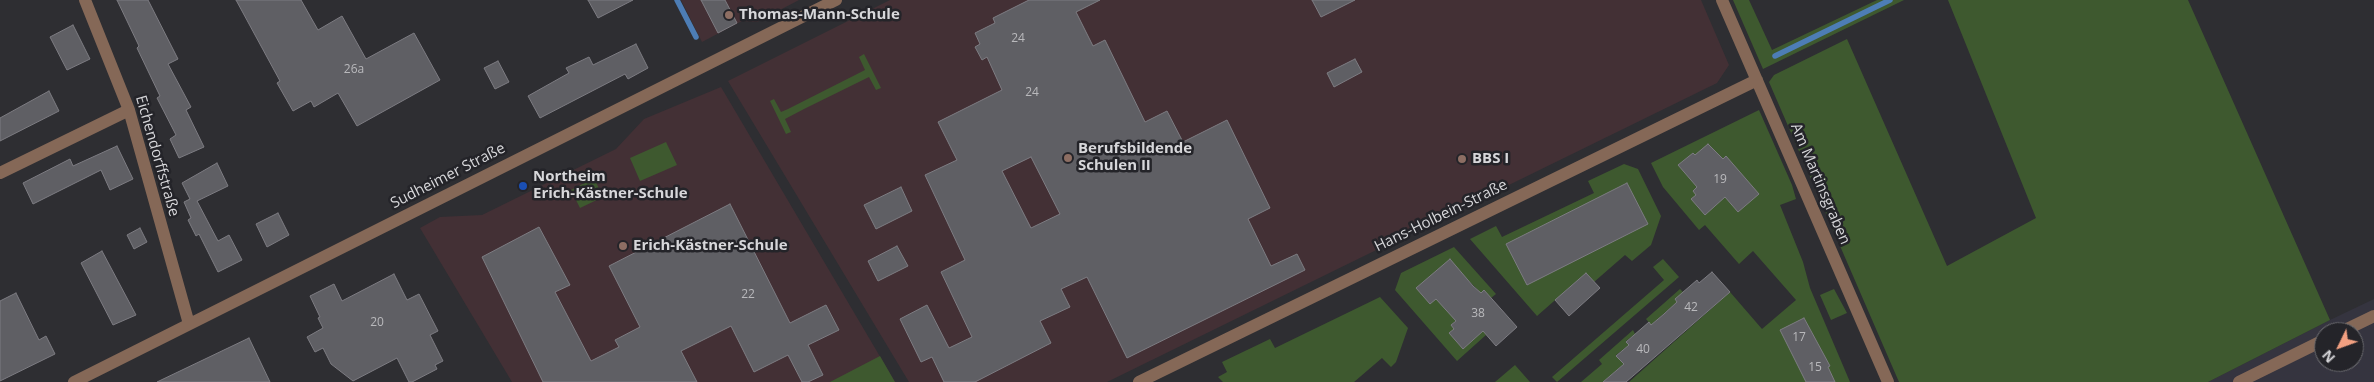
<!DOCTYPE html>
<meta charset="utf-8">
<style>
body{margin:0}
#map{position:relative;width:2374px;height:382px;overflow:hidden;background:#2e2e32;font-family:"Open Sans",sans-serif}
canvas{display:block}
.north{position:absolute;left:2314px;top:322px;width:50px;height:50px;box-sizing:border-box;background:#242429;border:1px solid #6c6c70;border-radius:50%;rotate:228deg;font-size:14px;font-weight:700;line-height:20px;text-align:center;color:#d7d7da}
.north::after{content:'';display:block;margin:auto;width:18px;height:22px;background:#f2a081;clip-path:polygon(50% 0,100% 100%,50% 72%,0 100%)}
</style>
<div id="map">
<canvas width="2374" height="382"></canvas>
<div class="north">N</div>
</div>
<script>
const ctx = document.querySelector('canvas').getContext('2d');
ctx.lineJoin = 'round';
function fill(path, color) { ctx.fillStyle = color; ctx.fill(path, 'evenodd'); }
const toPath = rows => new Path2D(rows.map(r => 'M' + r).join(''));
function stroke(path, color, width, dash) { ctx.strokeStyle = color; ctx.lineWidth = width; ctx.lineCap = dash ? 'butt' : 'round'; ctx.setLineDash(dash || []); ctx.stroke(path); }
function drawText(font, color, halo, rows, align = 'center') {
  ctx.font = font + ' "Open Sans",sans-serif'; ctx.lineWidth = 5; ctx.setLineDash([]); ctx.textBaseline = 'middle'; ctx.strokeStyle = halo; ctx.fillStyle = color; for (const [text, x, y, turn = 0] of rows) {
    ctx.save(); ctx.translate(x, y); ctx.rotate((+turn || 0) * Math.PI / 180); ctx.textAlign = isNaN(turn) ? turn : align; if (halo) ctx.strokeText(text, 0, 0); ctx.fillText(text, 0, 0); ctx.restore();
  }
}
const built = toPath([
 [2374,299,2374,382,2208,382,2330,320],
 [2324,332,2354,332,2354,362,2324,362]
]);
const education = toPath([
 [681,0,799,0,757,22,742,21,702,42],
 [890,0,1701,0,1729,65,1717,83,1107,382,909,382,728,81],
 [721,87,895,382,512,382,420,228,440,217,482,215,616,149,644,119]
]);
const green = toPath([
 [1733,0,1749,0,1772,50,1877,0,1904,0,1763,69],
 [1948,0,2188,0,2330,320,2208,382,1899,382,1769,82,1774,75,1847,39,1947,266,2036,218],
 [864,54,881,88,876,90,869,77,804,109,785,119,791,132,786,134,770,101,774,99,781,112,788,109,865,70,859,57],
 [1759,110,1792,185,1796,199,1780,205,1803,262,1810,288,1850,382,1629,382,1730,292,1762,329,1796,300,1753,251,1739,264,1705,225,1699,230,1663,187,1651,163],
 [666,142,677,165,640,181,630,158],
 [1624,164,1638,169,1661,216,1651,245,1632,261,1625,255,1594,282,1586,273,1537,316,1470,239,1496,226,1502,237,1594,193,1588,181],
 [594,178,603,197,580,208,571,190],
 [1454,247,1496,294,1491,298,1484,290,1481,293,1466,278,1459,318,1451,325,1454,329,1449,333,1463,349,1483,330,1486,335,1457,361,1395,290,1401,273],
 [1663,259,1679,277,1557,382,1552,377,1664,280,1653,267],
 [1680,289,1683,292,1677,302,1651,325,1646,319],
 [1834,289,1847,313,1831,320,1820,295],
 [1380,297,1408,328,1396,362,1391,367,1382,358,1354,382,1223,382,1218,377,1227,372,1222,362,1270,339,1275,348],
 [1633,330,1635,334,1626,341,1629,345,1616,355,1624,364,1603,382,1581,382,1602,364,1599,360],
 [880,356,895,382,830,382],
 [1515,365,1530,382,1495,382]
]);
const stream = toPath([
 [677,0,696,37],
 [1775,56,1890,0]
]);
const building = toPath([
 [117,0,148,0,178,59,168,64,191,107,186,110,204,147,179,158,170,139,176,135,157,98,160,96,137,48,139,46,117,0],
 [236,0,301,0,318,30,342,16,366,59,414,33,440,80,357,126,338,93,314,107,311,101,293,111,277,83,280,81,236,0],
 [588,0,633,0,598,18,588,0],
 [701,0,725,0,737,23,718,33,701,0],
 [1029,0,1100,0,1076,12,1093,46,1105,40,1145,122,1167,111,1183,142,1227,120,1270,208,1248,219,1271,266,1297,254,1305,270,1127,358,1087,277,1061,289,1070,307,1040,321,1051,343,975,382,944,382,932,357,921,362,900,319,927,305,949,348,972,337,941,272,965,260,925,175,957,160,938,122,1002,90,987,57,982,60,975,47,980,44,975,33,995,23,993,18,1029,0],
 [1031,157,1060,214,1031,228,1002,171,1031,157],
 [1312,0,1355,0,1321,17,1312,0],
 [73,25,90,59,67,70,50,37,73,25],
 [636,44,648,68,628,79,625,74,540,118,528,96,569,73,566,68,589,57,593,65,636,44],
 [1355,59,1362,72,1334,87,1327,73,1355,59],
 [498,61,509,82,495,89,484,68,498,61],
 [49,91,59,111,0,141,0,118,49,91],
 [1708,144,1723,159,1726,156,1759,194,1738,212,1725,197,1705,215,1691,199,1696,195,1693,191,1697,187,1678,165,1693,153,1695,155,1708,144],
 [117,146,133,179,110,190,101,170,33,204,23,183,70,159,73,166,117,146],
 [217,163,228,186,197,201,218,241,229,235,242,260,218,272,199,234,196,236,188,220,191,218,184,202,190,199,182,183,217,163],
 [1627,183,1648,224,1527,285,1506,244,1627,183],
 [901,187,912,211,876,229,864,205,901,187],
 [730,204,790,323,826,305,839,330,808,345,823,375,808,382,802,382,788,355,754,372,731,326,681,351,697,382,543,382,482,257,539,227,570,285,555,292,591,361,619,347,615,340,640,327,609,266,730,204],
 [278,213,289,235,267,247,256,224,278,213],
 [140,228,147,242,134,249,127,235,140,228],
 [897,246,908,266,878,281,868,261,897,246],
 [102,251,136,315,113,325,81,263,102,251],
 [1450,259,1473,286,1481,293,1484,290,1517,327,1496,346,1483,331,1463,349,1449,333,1454,329,1451,325,1456,321,1436,299,1430,304,1416,288,1450,259],
 [1712,272,1730,292,1626,382,1603,382,1624,364,1616,356,1629,345,1626,342,1649,322,1651,325,1664,314,1677,302,1675,299,1697,280,1699,283,1712,272],
 [1586,273,1600,288,1569,316,1555,300,1586,273],
 [394,274,407,300,419,294,438,331,430,335,443,361,435,365,437,369,412,382,409,382,397,358,353,381,331,364,323,348,315,352,307,337,323,328,318,318,320,317,310,296,334,284,342,301,394,274],
 [16,293,39,340,46,336,55,354,0,381,0,301,16,293],
 [1804,318,1830,366,1828,367,1835,382,1806,382,1780,330,1804,318],
 [249,338,270,382,157,382,249,338]
]);
const minor = toPath([
 [85,0,129,110,189,324],
 [1722,0,1888,382],
 [0,173,129,110],
 [2341,332,2374,316],
 [74,382,836,0],
 [1139,382,1757,80],
 [2239,382,2324,340]
]);
const markers = [
 [729,15,5,"#8d6e63"],
 [1068,158,5,"#8d6e63"],
 [1462,159,5,"#8d6e63"],
 [523,186,5,"#1a4fb4"],
 [623,246,5,"#8d6e63"]
];
const numberNames = [
 ["24",1018,39],
 ["26a",354,70],
 ["24",1032,93],
 ["19",1720,180],
 ["22",748,295],
 ["42",1691,308],
 ["38",1478,314],
 ["20",377,323],
 ["17",1799,338],
 ["40",1643,350],
 ["15",1815,368]
];
const poiNames = [
 ["Thomas-Mann-Schule",739,15],
 ["Berufsbildende",1078,149],
 ["Schulen II",1078,166],
 ["BBS I",1472,159],
 ["Northeim",533,177],
 ["Erich-Kästner-Schule",533,194],
 ["Erich-Kästner-Schule",633,246]
];
const streetNames = [
 ["Eichendorffstraße",157,156,74],
 ["Sudheimer Straße",448,176,-27],
 ["Am Martinsgraben",1820,184,67],
 ["Hans-Holbein-Straße",1441,216,-26]
];
fill(built, '#35343f');
fill(education, '#433035');
fill(green, '#3e592f');
stroke(stream, '#4d7db5', 5.5);
fill(building, '#5f5f64');
stroke(building, '#7d7c82', 1);
stroke(minor, '#856857', 12);
for (const [x, y, r, color] of markers) { const dot = new Path2D(); dot.arc(x, y, r, 0, 2 * Math.PI); ctx.fillStyle = color; ctx.fill(dot); stroke(dot, '#242429', 2); }
drawText('12px', '#b9b9bc', null, numberNames);
drawText('bold 15px', '#d7d7da', '#242429', poiNames, 'left');
drawText('15px', '#d7d7da', '#242429', streetNames);
</script>
